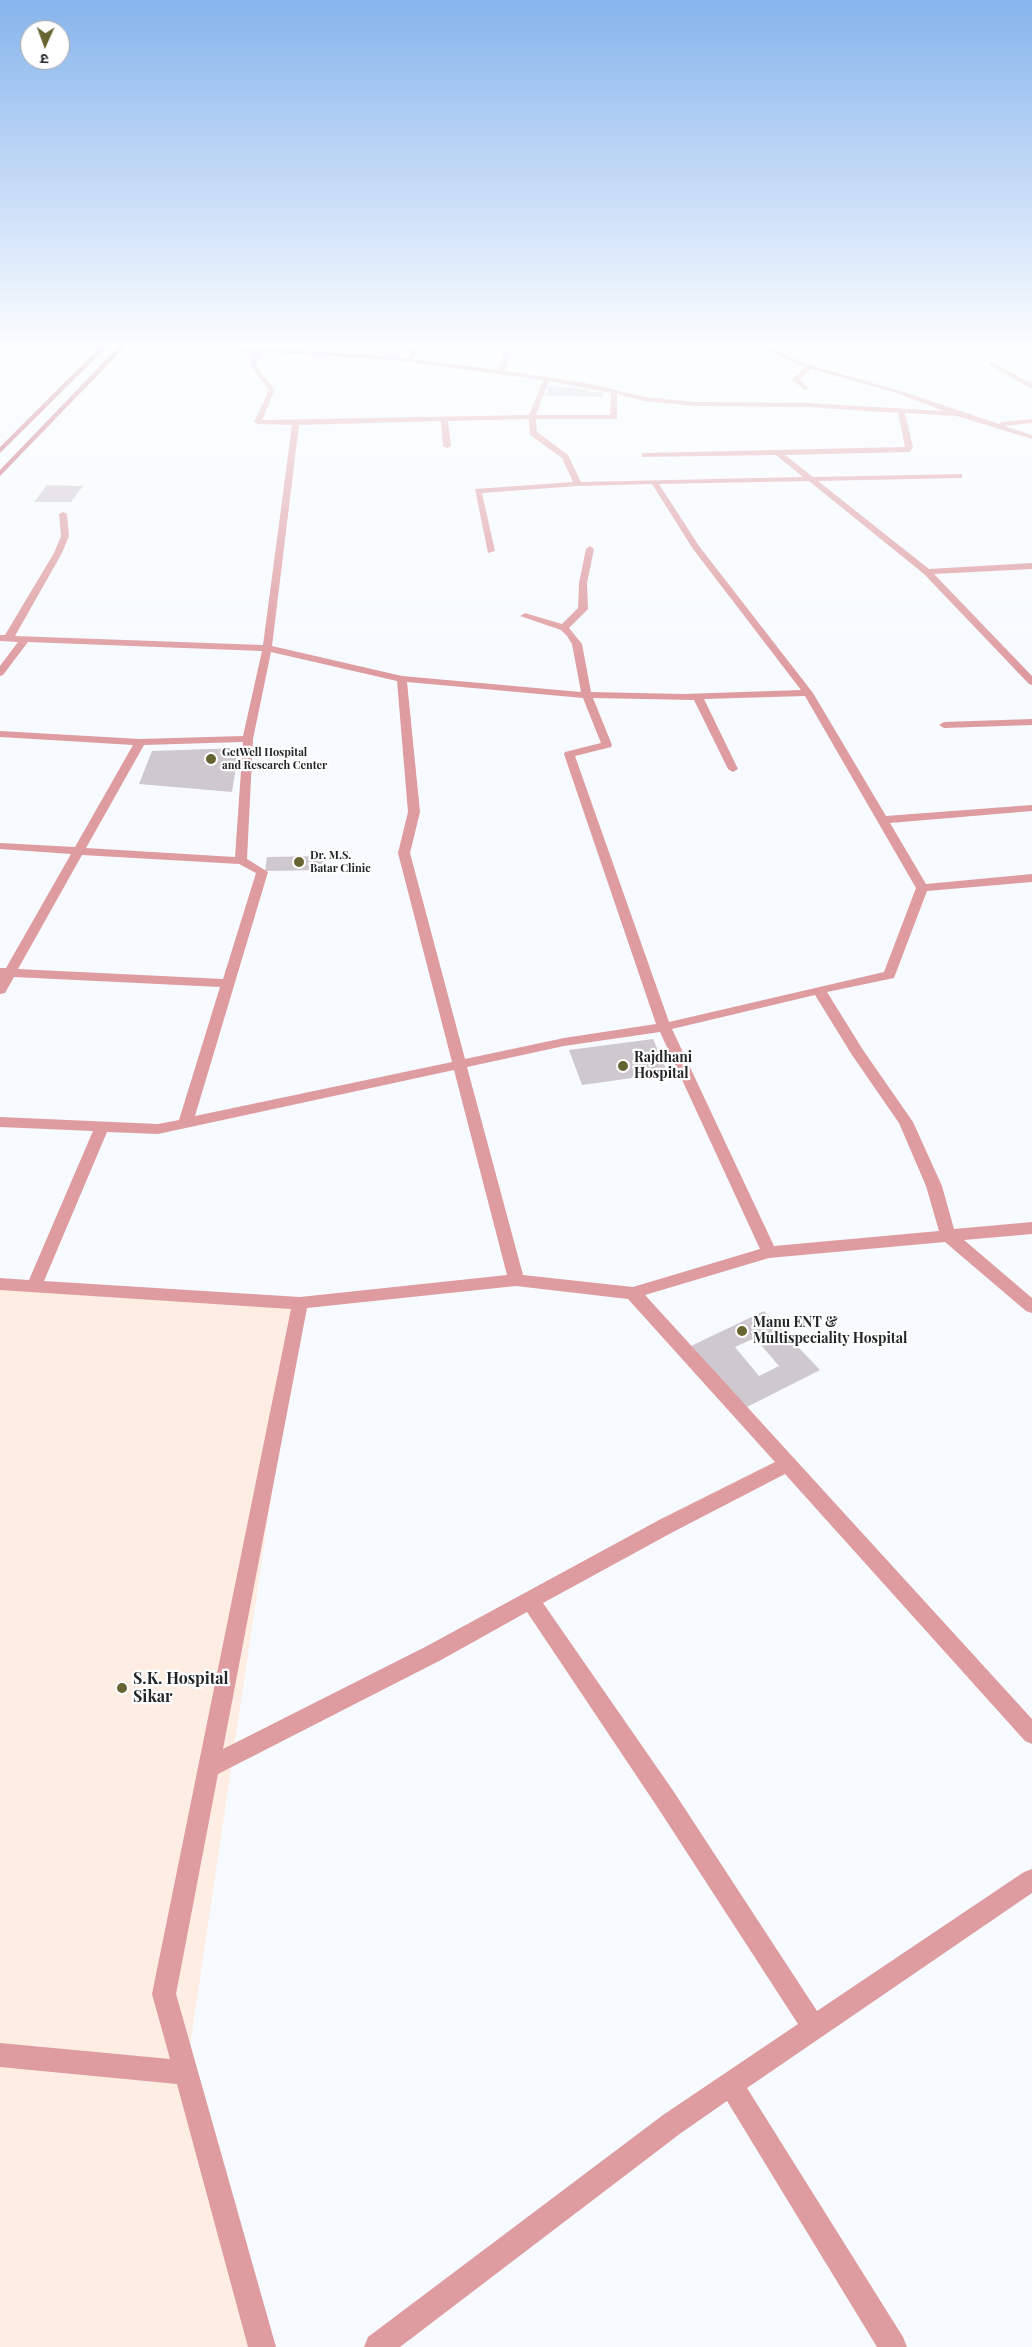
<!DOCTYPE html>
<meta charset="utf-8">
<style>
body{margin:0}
#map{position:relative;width:1032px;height:2347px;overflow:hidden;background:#f7fbff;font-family:"Playfair Display","Noto Sans Devanagari",serif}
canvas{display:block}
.north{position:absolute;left:20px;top:20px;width:50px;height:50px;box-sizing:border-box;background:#fff;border:1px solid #a7a8a9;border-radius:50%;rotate:182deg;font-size:14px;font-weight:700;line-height:20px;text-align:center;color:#232628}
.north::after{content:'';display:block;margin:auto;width:18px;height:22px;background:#666532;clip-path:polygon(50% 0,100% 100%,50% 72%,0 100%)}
</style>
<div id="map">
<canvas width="1032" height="2347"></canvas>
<div class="north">उ</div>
</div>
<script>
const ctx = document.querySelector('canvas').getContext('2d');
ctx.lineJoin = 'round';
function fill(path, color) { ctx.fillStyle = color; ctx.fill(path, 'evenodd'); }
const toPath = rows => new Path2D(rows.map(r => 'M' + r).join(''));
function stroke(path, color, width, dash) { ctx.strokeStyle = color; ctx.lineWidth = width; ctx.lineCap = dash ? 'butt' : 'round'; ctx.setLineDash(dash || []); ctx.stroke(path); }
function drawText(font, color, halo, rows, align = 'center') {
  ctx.font = font + ' "Playfair Display",serif'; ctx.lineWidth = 4.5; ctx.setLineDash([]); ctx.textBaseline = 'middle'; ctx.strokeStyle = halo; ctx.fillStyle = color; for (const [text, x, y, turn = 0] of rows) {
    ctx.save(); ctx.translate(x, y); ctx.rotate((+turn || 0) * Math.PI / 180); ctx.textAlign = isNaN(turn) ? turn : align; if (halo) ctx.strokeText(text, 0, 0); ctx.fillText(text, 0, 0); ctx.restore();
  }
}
const medical = toPath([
 [0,1284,300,1303,186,2073,262,2347,0,2347]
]);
const building = toPath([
 [300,345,343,345,342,347,300,347],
 [548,386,589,389,589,392,603,392,603,397,547,396],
 [47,485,83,486,71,502,34,502],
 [239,748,232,792,139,784,152,751],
 [323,856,322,870,265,871,267,857],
 [653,1039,668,1073,582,1085,569,1050],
 [764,1311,820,1370,745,1408,691,1346],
 [755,1338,779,1366,759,1376,735,1347]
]);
const minor = toPath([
 [170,345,259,347,407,358,414,345,420,345,413,359,499,370,504,345,510,345,505,371,592,384,644,397,696,402,807,403,944,411,897,393,811,369,799,379,809,389,804,390,792,379,806,367,752,345,761,345,812,366,901,391,999,424,1002,422,1032,419,1032,423,1004,426,1032,435,1032,439,957,416,905,413,913,447,910,452,785,455,813,477,962,474,962,478,959,478,818,481,929,569,1032,563,1032,569,934,574,1032,676,1032,685,1029,684,924,574,809,481,659,484,699,546,813,693,886,816,1032,805,1032,811,890,823,926,884,1032,874,1032,882,927,891,894,978,827,992,863,1050,913,1122,942,1186,954,1229,1032,1222,1032,1234,964,1240,1032,1298,1032,1313,1026,1311,945,1242,769,1258,645,1295,1032,1719,1032,1744,1025,1741,785,1474,673,1532,543,1603,674,1792,817,2011,1024,1872,1032,1869,1032,1893,747,2088,903,2337,907,2347,877,2347,727,2101,681,2133,400,2347,364,2347,368,2337,663,2115,798,2024,658,1808,527,1612,441,1660,218,1774,176,1994,276,2347,248,2347,177,2084,0,2067,0,2043,170,2059,152,1994,291,1309,0,1290,0,1278,29,1280,93,1131,0,1127,0,1117,158,1124,179,1120,220,987,14,977,5,993,0,994,0,968,6,968,71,854,0,849,0,843,75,847,133,745,0,737,0,731,140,739,243,736,262,651,28,642,3,675,0,676,0,666,18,642,0,641,0,635,5,635,54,553,61,536,59,514,63,512,67,514,69,536,62,553,15,636,263,645,292,425,258,424,254,422,269,390,250,366,254,352,170,345],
 [261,352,394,360,543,380,529,415,262,420,275,390,256,366,261,352],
 [549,381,611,393,610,415,536,415,549,381],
 [617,394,644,401,696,406,807,407,898,413,905,447,645,453,642,453,642,457,776,455,803,477,581,482,568,455,537,432,536,419,617,419,617,394],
 [529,419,530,435,562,458,573,482,475,489,488,553,495,551,482,493,578,486,652,484,693,549,801,690,684,694,591,692,582,644,569,628,588,609,587,583,594,549,590,546,586,549,579,583,578,608,562,624,525,613,520,616,561,630,567,636,572,644,581,692,402,676,272,646,299,425,441,421,443,446,447,448,451,446,448,421,529,419],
 [271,652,397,681,408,812,398,853,452,1062,195,1116,268,872,247,859,253,739,271,652],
 [407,682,583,698,601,743,565,752,564,754,656,1024,564,1038,465,1059,410,853,420,812,407,682],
 [805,696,916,888,884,972,669,1022,575,756,611,747,612,745,593,698,694,700,728,769,733,772,738,769,704,699,805,696],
 [243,742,235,857,86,848,144,745,243,742],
 [82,855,239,864,256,873,223,979,18,969,82,855],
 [815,995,852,1055,899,1123,926,1186,939,1231,774,1246,672,1029,815,995],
 [660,1032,760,1249,633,1287,523,1275,467,1067,564,1046,660,1032],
 [454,1070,507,1275,300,1297,44,1281,107,1132,158,1134,454,1070],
 [516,1286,628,1299,775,1462,659,1520,427,1646,223,1749,307,1308,516,1286],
 [877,345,885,345,891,349,886,350,877,345],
 [990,363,994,363,1032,384,1032,389,990,365,990,363],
 [1032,719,1032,725,944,728,939,725,944,722,1032,719]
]);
const major = toPath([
 [102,345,109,345,0,453,0,447,102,345],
 [120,345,127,345,0,476,0,470,120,345]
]);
const markers = [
 [211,759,6,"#666532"],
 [299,862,6,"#666532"],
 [623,1066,6,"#666532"],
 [742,1331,6,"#666532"],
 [122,1688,6,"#666532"]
];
const farPoinames = [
 ["GetWell Hospital",222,753],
 ["and Research Center",222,766],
 ["Dr. M.S.",310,856],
 ["Batar Clinic",310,869]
];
const poiNames = [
 ["Rajdhani",634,1058],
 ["Hospital",634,1074],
 ["Manu ENT &",753,1323],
 ["Multispeciality Hospital",753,1339]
];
const nearPoinames = [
 ["S.K. Hospital",133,1679],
 ["Sikar",133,1697]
];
fill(medical, '#feede2');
fill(building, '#cfc8cf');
fill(minor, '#de9ba0');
fill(major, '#ba4456');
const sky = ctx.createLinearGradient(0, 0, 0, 674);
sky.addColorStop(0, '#86b4ec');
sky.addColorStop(0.51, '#fbfdff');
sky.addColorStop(1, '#fbfdff00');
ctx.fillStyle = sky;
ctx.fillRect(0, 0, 1032, 674);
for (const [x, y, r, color] of markers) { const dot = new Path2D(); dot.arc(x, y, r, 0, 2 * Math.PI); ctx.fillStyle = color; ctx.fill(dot); stroke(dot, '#fff', 2); }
drawText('bold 11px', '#232628', '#fff', farPoinames, 'left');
drawText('bold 14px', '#232628', '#fff', poiNames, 'left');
drawText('bold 16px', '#232628', '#fff', nearPoinames, 'left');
</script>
